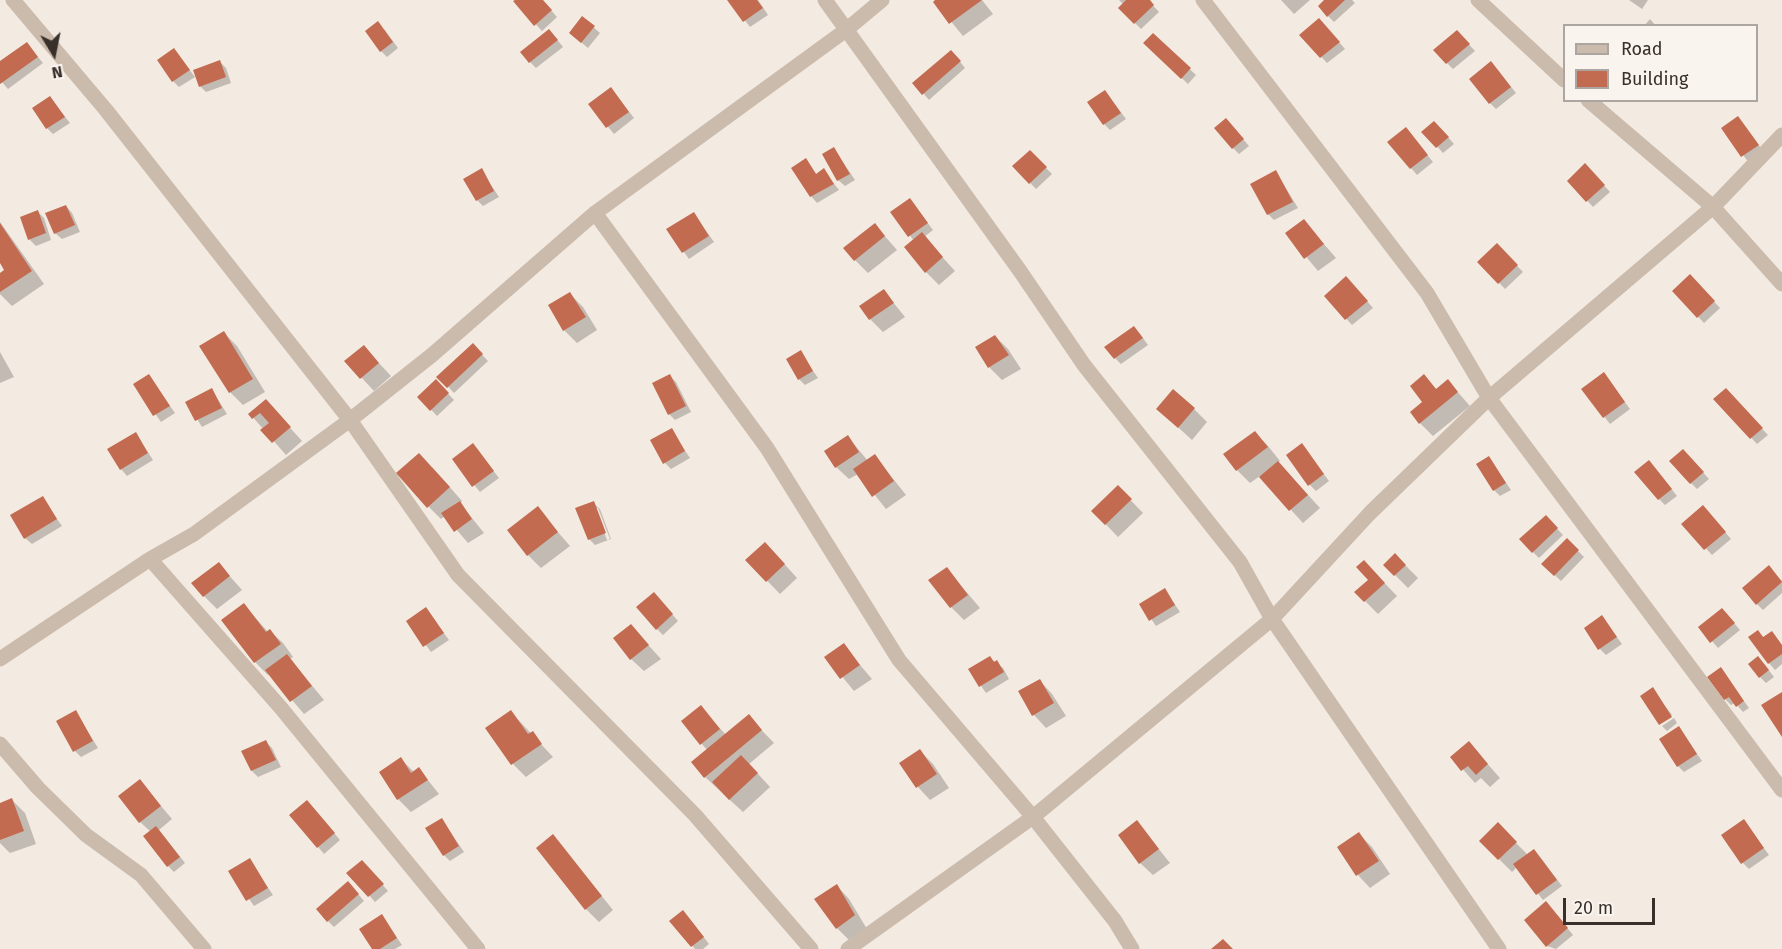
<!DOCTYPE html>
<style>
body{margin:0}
#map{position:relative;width:1782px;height:949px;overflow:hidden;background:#f3eae1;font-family:"Fira Sans",sans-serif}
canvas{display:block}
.legend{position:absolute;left:1563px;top:24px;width:195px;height:78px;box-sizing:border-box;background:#faf4ee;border:2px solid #ada6a0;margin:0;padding:8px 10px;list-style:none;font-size:18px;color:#39302b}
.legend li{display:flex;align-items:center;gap:12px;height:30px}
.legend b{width:30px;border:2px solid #ada6a0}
.north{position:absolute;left:24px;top:24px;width:60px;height:60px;-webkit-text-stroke:4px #faf4ee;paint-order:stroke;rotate:170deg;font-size:16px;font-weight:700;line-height:24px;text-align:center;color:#39302b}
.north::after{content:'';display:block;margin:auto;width:21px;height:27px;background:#39302b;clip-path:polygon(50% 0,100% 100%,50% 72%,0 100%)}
.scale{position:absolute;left:1563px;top:898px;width:92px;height:27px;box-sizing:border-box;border:3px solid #39302b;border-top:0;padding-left:8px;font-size:18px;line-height:21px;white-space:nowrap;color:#39302b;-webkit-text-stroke:4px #faf4ee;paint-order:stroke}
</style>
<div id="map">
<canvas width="1782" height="949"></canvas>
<ul class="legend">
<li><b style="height:8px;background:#cbbbad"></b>Road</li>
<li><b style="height:16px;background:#c26b50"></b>Building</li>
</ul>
<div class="north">N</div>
<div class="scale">20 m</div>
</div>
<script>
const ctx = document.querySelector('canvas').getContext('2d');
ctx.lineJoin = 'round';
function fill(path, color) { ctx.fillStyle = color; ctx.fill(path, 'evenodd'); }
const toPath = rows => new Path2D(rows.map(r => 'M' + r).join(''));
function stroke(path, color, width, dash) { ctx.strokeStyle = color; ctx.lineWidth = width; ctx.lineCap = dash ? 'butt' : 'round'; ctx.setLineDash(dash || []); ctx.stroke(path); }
const shadow = toPath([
 [517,0,542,0,557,17,542,31,515,2],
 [729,0,758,0,768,15,750,27],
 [938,0,982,0,993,14,963,36,935,2],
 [1119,0,1148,0,1159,12,1141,29,1120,8,1124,5],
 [1281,0,1310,0,1294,14],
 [1327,0,1352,0,1355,3,1334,22,1328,16],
 [1629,0,1648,0,1642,9],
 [583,18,600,33,588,48,577,39],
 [1650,19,1656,26,1644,26],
 [1325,26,1345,49,1327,63,1301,35],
 [384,29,398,48,387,57,381,51],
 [1153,35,1196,75,1188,84,1145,43],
 [555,37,563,47,536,68,530,62],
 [1463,38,1475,51,1453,69,1447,63],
 [27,44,43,63,8,89,0,80,0,63],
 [174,50,195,77,179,87,173,81],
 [957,58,965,68,929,100,923,93],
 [220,62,226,68,231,83,206,92,200,86],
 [1497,69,1516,93,1496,109,1490,103],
 [1105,91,1126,119,1110,130,1104,124],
 [617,96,634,118,614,134,590,105],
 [50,98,70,123,53,134,47,128],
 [1738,118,1764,152,1749,163,1723,128],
 [1232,126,1249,146,1239,154,1233,148],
 [1441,129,1454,144,1443,153,1424,132],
 [1412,136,1433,162,1417,175,1389,142],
 [834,149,855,180,845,186,838,180],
 [1030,152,1052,174,1036,189,1014,166],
 [806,160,817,175,823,170,839,190,817,203,811,196],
 [481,170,499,197,483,206,477,200],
 [1591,171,1610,192,1593,207,1569,181],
 [1276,172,1298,208,1274,220,1268,214],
 [910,200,933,230,924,237,955,271,939,285,926,272,914,241,893,212],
 [66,206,72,213,80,232,62,239,55,233],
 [38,212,44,218,51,240,36,246,29,239],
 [694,214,714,242,689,259,668,230],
 [1304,221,1336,258,1318,271,1287,234],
 [0,222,44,284,12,306,0,294,0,275,6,271,0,261],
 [875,225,897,250,868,273,855,260],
 [1497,245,1523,272,1505,289,1479,262],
 [1690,276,1720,308,1704,323,1674,291],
 [1352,284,1373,308,1352,325,1326,296],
 [884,291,905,317,883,332,870,319],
 [570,294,583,307,597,330,577,343,564,330],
 [224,333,237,346,265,392,243,405,230,392],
 [1140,334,1148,345,1121,364,1115,358],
 [995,336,1008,349,1021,369,1002,380,989,367,977,348],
 [473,345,488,361,454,393,439,377],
 [364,347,391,376,374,391,347,362],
 [0,352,14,377,0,383],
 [800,352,818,378,805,385,799,379],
 [1604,374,1630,409,1610,424,1583,389],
 [149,376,175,413,161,422,135,385],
 [670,376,676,382,691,412,675,420,669,414],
 [1424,377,1437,390,1448,381,1470,406,1433,436,1420,423,1424,402],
 [436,381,454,400,437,416,419,397],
 [212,390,227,414,202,427,187,403],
 [1725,390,1768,435,1757,444,1715,399],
 [266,401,302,441,286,455,250,414],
 [1158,409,1194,409,1207,422,1192,440],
 [671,430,690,458,671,469,665,463],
 [1255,433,1268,446,1280,461,1278,462,1320,508,1303,523,1260,476,1250,483,1237,470],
 [136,434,153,460,127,476,121,469],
 [848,437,868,461,875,456,906,495,886,509,858,474,849,479,836,467],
 [473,445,499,478,480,492,454,460],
 [1302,445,1329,481,1316,491,1310,485],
 [1689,457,1709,479,1697,489,1691,483],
 [1489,458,1511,490,1500,496,1494,490],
 [432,467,462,501,460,503,484,533,468,543,445,516,441,519,428,506],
 [1655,468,1677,496,1665,505,1659,499],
 [1118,487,1143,513,1118,537,1093,511],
 [42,498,62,526,32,544,25,538],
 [593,503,600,509,611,539,595,545,589,539],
 [595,508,598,508,610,539,607,540],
 [537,508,570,546,541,568,528,555],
 [1709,513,1731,539,1712,555,1683,524],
 [1546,517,1563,535,1539,558,1533,552],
 [1567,540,1584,557,1561,581,1543,564],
 [1395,555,1418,578,1408,588,1385,565],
 [778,557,797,578,780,594,747,560],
 [1364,562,1397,596,1378,614,1356,592,1370,580],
 [219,564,242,590,217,609,204,596],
 [947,569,980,608,964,620,951,607],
 [1775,573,1782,581,1782,593,1763,610,1757,604],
 [1165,590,1180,612,1156,626,1141,604],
 [660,600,678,621,663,635,657,629],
 [244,605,268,632,270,631,283,643,293,657,290,659,324,700,304,714,270,674,268,675,255,662,223,620],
 [426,609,449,640,431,652,408,621],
 [1728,616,1740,630,1718,648,1700,627],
 [1602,617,1622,644,1606,655,1600,649],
 [631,626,661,659,644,671,631,659],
 [1758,632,1764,638,1782,645,1782,664,1775,670,1769,663],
 [843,645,872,679,854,691,826,657],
 [990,658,1003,668,1009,679,986,693,970,670],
 [1764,664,1774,677,1766,683,1760,677],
 [1721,669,1749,708,1743,712,1735,703,1731,705,1725,699],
 [1040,681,1052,694,1066,716,1046,728,1034,715,1020,692],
 [1652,689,1672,715,1660,723],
 [701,707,726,735,748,716,774,743,749,764,770,787,743,812,705,777,707,750,683,722],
 [76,712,98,748,81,757,75,751],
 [511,712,553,757,526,777,513,764],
 [1674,718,1677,723,1667,731,1662,726],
 [1679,728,1702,761,1684,772,1678,766],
 [266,742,272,748,281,767,258,777,252,771],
 [1469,743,1500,778,1490,787,1481,778,1475,783,1452,757],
 [920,751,933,764,949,788,930,800,918,787,902,763],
 [401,759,414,772,419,769,439,794,411,812,398,799],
 [140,781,172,819,159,830,185,863,174,872,168,866,151,832,140,822],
 [12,800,25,813,36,844,10,853,0,843,0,804],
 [313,808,340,840,324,854,291,815],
 [442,820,464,852,450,861,444,855],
 [1744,821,1769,855,1749,869,1743,863],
 [1137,822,1170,863,1153,875,1140,863],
 [1498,825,1528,855,1540,857,1562,886,1543,900,1517,867,1512,872,1481,841],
 [1359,834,1372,847,1390,874,1370,888,1358,875],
 [553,836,613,910,599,922,586,909],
 [249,860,273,895,254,906,230,872],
 [368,868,388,891,375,902,349,873],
 [837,886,849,899,867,929,850,941,837,928],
 [354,889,364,901,334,927,328,921],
 [1552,909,1573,935,1556,949,1547,946],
 [382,916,402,945,395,949,374,949],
 [689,918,709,944,703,949,695,949,671,921]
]);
const building = toPath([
 [515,0,543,0,552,10,534,26,513,1],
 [727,0,757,0,763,8,743,22],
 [935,0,982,0,949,24,933,2],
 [1126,0,1150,0,1154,5,1134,24,1118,8],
 [1324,0,1345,0,1327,17,1318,6],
 [582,16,595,26,581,43,569,33],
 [1319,18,1340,42,1320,58,1299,35],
 [378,21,393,42,380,52,365,31],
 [549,29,558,40,529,63,520,52],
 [1457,30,1470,44,1446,64,1433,50],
 [1153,33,1191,68,1181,79,1143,43],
 [27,42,38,57,0,84,0,61],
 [174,48,190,70,172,82,157,60],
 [951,50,961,61,922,95,912,83],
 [220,60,226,77,199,87,193,70],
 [1491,61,1511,87,1489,104,1469,79],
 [611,87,629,112,606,128,588,104],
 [1105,90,1121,113,1103,125,1087,102],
 [50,96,65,117,46,129,32,108],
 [1738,116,1759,145,1741,157,1721,128],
 [1226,118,1244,139,1232,149,1214,128],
 [1434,121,1449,137,1436,148,1421,132],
 [1406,127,1428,155,1410,169,1387,142],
 [834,147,850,174,837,181,822,154],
 [1030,150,1047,167,1029,184,1012,166],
 [806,158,816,174,824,168,834,184,810,197,791,168],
 [1585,163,1605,185,1586,202,1567,181],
 [482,168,494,191,476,201,463,179],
 [1276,170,1293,202,1267,215,1250,184],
 [910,198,928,223,908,237,890,212],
 [66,205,75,225,54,234,45,213],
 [38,210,46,233,28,240,20,217],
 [694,212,709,236,682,253,666,229],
 [1304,219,1324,244,1304,259,1285,233],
 [0,223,32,271,0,292,0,273,4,270,0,263],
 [875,223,885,236,854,261,843,248],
 [922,232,943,257,925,273,904,247],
 [1497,243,1518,265,1498,284,1477,262],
 [1690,274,1715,301,1697,318,1672,291],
 [1346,276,1368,301,1345,320,1324,296],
 [884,289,894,303,869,320,859,306],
 [570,292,586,317,563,331,548,305],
 [1134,326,1143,338,1114,359,1104,347],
 [224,331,253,379,229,393,199,346],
 [995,335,1009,355,988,368,975,347],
 [473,343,483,354,447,388,436,377],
 [364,345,379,363,360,379,344,361],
 [801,350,813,371,798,380,786,359],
 [1604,372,1625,402,1603,418,1581,389],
 [149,374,170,406,153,416,133,384],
 [670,374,686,406,668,415,652,383],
 [1424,374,1436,389,1448,379,1458,392,1419,424,1410,412,1422,402,1410,386],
 [436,379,449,393,430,411,417,397],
 [212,388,222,408,195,421,185,402],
 [1726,388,1763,428,1750,439,1713,399],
 [1173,389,1195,408,1178,428,1156,409],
 [266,399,291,427,272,443,260,430,269,423,260,413,252,419,248,414],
 [672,428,685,451,663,464,650,440],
 [1255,431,1268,447,1236,471,1223,454],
 [136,432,148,453,120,470,107,449],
 [848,435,859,452,835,468,824,451],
 [473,443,494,471,472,487,452,459],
 [1302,443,1324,474,1308,486,1286,455],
 [1683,449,1704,472,1690,484,1669,461],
 [419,453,450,487,427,508,396,473],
 [875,454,894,481,872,497,853,469],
 [1489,456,1506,483,1493,491,1476,464],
 [1649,460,1672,489,1658,500,1634,472],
 [1278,461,1308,495,1289,511,1259,477],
 [1118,485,1132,499,1105,525,1091,511],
 [43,496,57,519,24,539,10,515],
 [460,501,472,519,454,532,441,513],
 [594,501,606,533,588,540,575,508],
 [1703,505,1726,532,1704,550,1681,524],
 [538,506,558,532,527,556,507,530],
 [1546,515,1558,528,1532,553,1519,539],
 [1567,538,1579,550,1554,576,1541,564],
 [765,542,785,564,766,582,745,560],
 [1395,553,1406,565,1394,576,1383,565],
 [1364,560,1385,583,1364,602,1354,592,1368,580,1356,567],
 [219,562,230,576,203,597,191,583],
 [1769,565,1782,582,1756,605,1742,588],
 [947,567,968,595,950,608,928,580],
 [1165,588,1175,605,1149,621,1139,604],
 [654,592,673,614,656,630,636,607],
 [244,603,266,632,270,629,281,644,254,663,221,620],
 [426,607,444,633,423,647,406,621],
 [1722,608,1735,623,1710,643,1698,627],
 [1602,615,1617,637,1598,650,1584,628],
 [631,624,649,645,630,660,613,638],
 [1758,630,1763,637,1772,631,1782,645,1782,654,1768,664,1748,637],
 [844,643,860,665,840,679,824,657],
 [287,654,312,686,290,702,265,670],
 [990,656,994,662,997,660,1004,672,979,687,968,669],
 [1758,656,1769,670,1759,678,1748,664],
 [1721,667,1744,701,1736,707,1729,697,1724,700,1707,677],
 [1040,679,1054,703,1032,716,1018,691],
 [1653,687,1672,717,1659,725,1640,696],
 [1782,692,1782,737,1761,705],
 [701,705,720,729,700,745,681,721],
 [76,710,93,741,73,752,56,721],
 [511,710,528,734,533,731,542,744,511,765,485,728],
 [749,714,762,730,704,778,691,762],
 [1679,726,1697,754,1677,767,1659,739],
 [266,740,276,760,251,771,241,751],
 [1469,741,1488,764,1476,775,1468,766,1461,771,1450,757],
 [920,749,937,774,916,788,899,763],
 [741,755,758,773,729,800,712,782],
 [401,757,411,773,419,767,428,780,397,800,379,772],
 [140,779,161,806,139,823,118,796],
 [12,798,24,831,0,840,0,803],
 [307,800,335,833,317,848,289,815],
 [442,818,459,846,443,856,425,828],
 [1744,819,1764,848,1741,864,1721,835],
 [1137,820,1159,849,1139,864,1118,835],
 [1498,822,1517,842,1498,860,1479,841],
 [156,826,180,857,167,867,143,836],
 [1359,832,1379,861,1356,876,1337,847],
 [553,834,602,896,585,910,536,848],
 [1534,849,1557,880,1536,895,1513,864],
 [250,858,268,888,246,901,228,871],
 [362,860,384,884,368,897,346,873],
 [348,881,359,894,327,922,316,909],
 [837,884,855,915,836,929,814,899],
 [1546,901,1568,928,1546,947,1524,920],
 [683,910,704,937,691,947,669,921],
 [382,914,397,938,380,949,372,949,359,929],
 [1223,939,1233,949,1211,949]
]);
const minor = toPath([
 [13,0,106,110,350,420,458,575,695,815,811,949],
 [825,0,1020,271,1084,365,1240,562,1272,619,1499,949],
 [1203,0,1427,293,1489,398,1782,790],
 [1478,0,1564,80],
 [1588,100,1713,207,1782,284],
 [595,213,767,448,899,660,1033,817,1115,921,1132,949],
 [150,559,281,708,478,949],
 [0,659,150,559,194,534,350,420,432,355,595,213,846,30,882,0],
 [0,744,38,788,86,835,141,875,204,949],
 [848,949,1033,817,1272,619,1370,513,1489,398,1713,207,1782,135]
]);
fill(shadow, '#0003');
fill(building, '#c26b50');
stroke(minor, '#cbbbad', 15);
</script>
